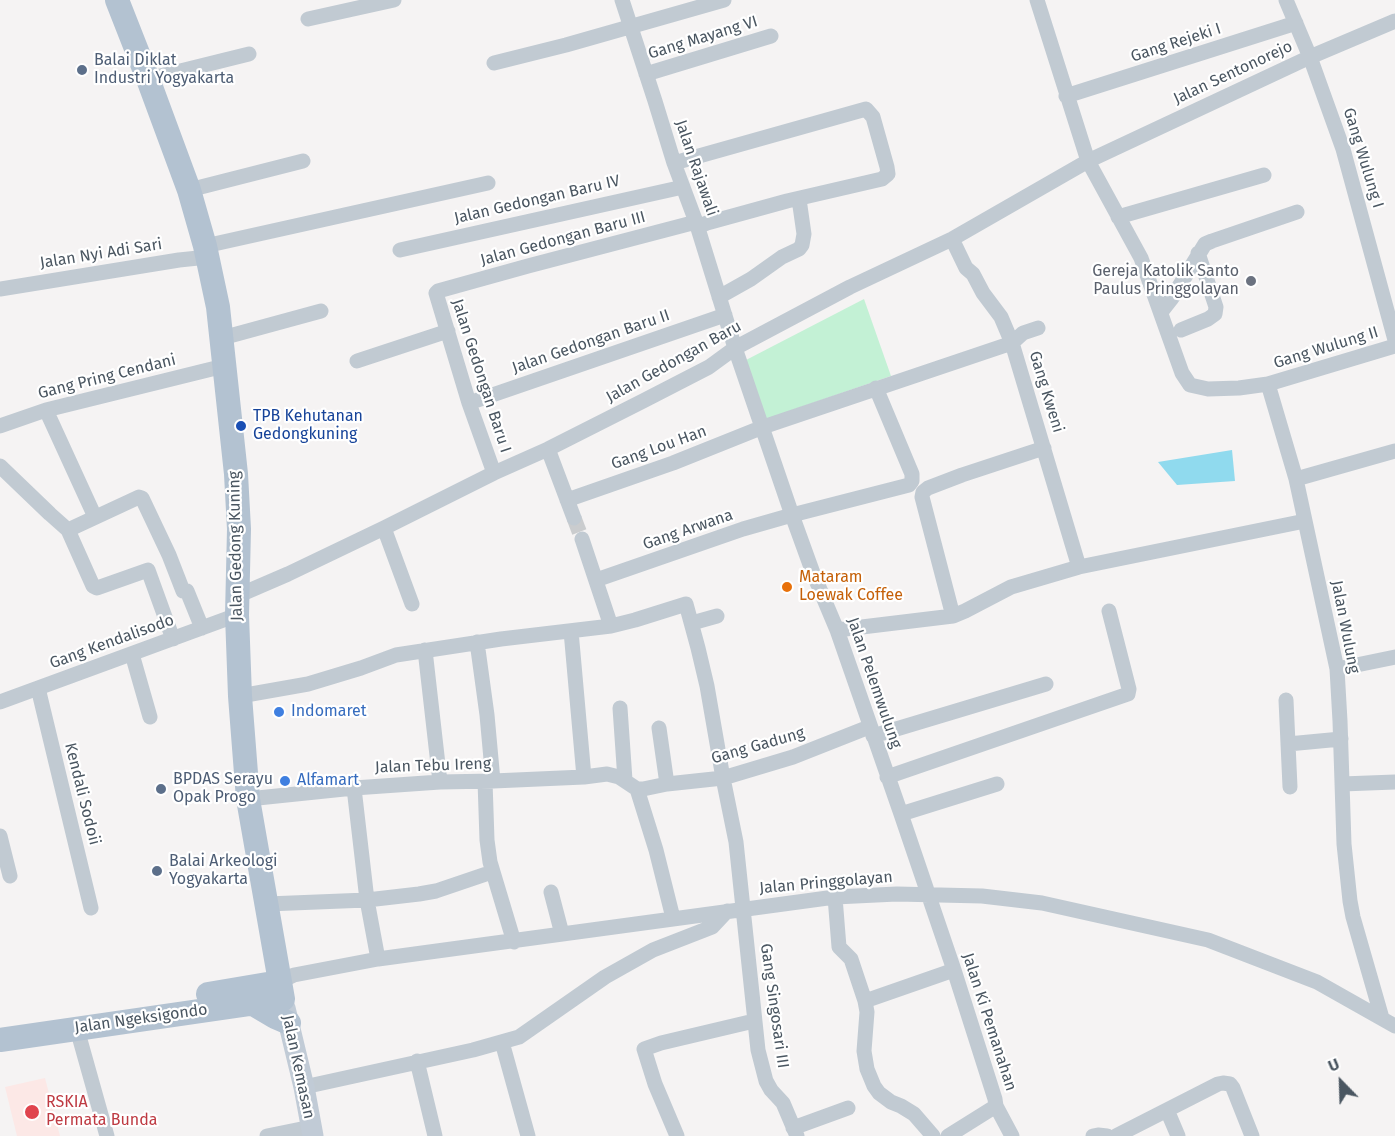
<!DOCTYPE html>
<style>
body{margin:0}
#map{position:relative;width:1395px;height:1136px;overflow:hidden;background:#f5f3f3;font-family:"Fira Sans",sans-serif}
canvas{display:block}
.north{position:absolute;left:1311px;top:1052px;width:60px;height:60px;-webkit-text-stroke:4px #fff;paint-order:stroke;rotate:337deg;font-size:16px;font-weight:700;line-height:24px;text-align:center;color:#4a5661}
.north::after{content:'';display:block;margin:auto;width:21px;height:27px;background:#4a5661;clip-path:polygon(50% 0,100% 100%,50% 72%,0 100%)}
</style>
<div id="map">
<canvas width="1395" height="1136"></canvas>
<div class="north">U</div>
</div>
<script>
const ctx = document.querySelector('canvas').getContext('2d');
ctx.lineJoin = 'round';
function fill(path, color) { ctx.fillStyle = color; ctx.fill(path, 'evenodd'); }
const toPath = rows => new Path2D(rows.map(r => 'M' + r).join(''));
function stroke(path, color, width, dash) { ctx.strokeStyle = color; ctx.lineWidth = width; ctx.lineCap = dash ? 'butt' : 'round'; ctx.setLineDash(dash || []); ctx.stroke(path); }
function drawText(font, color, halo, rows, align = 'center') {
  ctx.font = font + ' "Fira Sans",sans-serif'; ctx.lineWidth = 4.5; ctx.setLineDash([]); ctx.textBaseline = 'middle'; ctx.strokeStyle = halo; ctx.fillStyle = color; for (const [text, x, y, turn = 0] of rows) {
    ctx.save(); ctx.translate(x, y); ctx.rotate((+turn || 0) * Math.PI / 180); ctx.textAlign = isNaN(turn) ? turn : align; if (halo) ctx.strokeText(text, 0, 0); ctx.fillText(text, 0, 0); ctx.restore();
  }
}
const medical = toPath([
 [45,1078,60,1136,17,1136,5,1087]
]);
const green = toPath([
 [864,299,891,376,766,419,746,360]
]);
const water = toPath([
 [1232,450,1235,481,1177,485,1158,462]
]);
const streetTunnel = toPath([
 [574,518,582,539]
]);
const street = toPath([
 [622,0,655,101,674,163,696,222,735,348,792,515,813,573,837,630,901,814,954,970,995,1099,996,1106,1012,1136],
 [1037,0,1088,161,1141,258,1182,373,1190,385,1208,389,1239,388,1268,384,1296,479,1337,669,1340,721,1344,844,1350,901,1353,917,1382,1018],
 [1286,0,1310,57,1343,149,1395,340],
 [308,19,394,0],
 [494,63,566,45,724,0],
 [646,74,771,36],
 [148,79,249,54],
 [1066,96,1296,23],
 [674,163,866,109,873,117,887,167,888,174,882,179,787,201,707,223,697,227],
 [189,190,303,161],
 [1118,217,1264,175],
 [952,239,966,268,973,274,983,293,1001,317,1012,343,1079,567],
 [205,246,488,183],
 [400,250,683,187],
 [0,289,179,260,208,257],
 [719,297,751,279,782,257,799,249,802,245,804,234,799,199],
 [1161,312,1172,298,1205,244,1212,241,1297,212],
 [1181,330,1208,319,1215,314,1216,307,1198,253],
 [222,338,321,311],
 [357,361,448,331],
 [1268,384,1395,346],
 [469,403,725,315],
 [46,410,95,517],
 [0,426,46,410,224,366],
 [548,449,574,518],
 [0,466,50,514,68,530,139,497,142,498,169,555,183,591,187,591,202,628],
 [494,473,469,403,436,293,438,291,528,266,696,222],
 [1296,479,1395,451],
 [567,500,673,463,763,427,1012,343,1023,333,1038,328],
 [384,528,412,604],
 [68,530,93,586,97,588,148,570,173,639],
 [582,539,611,626],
 [596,580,743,529,792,515,909,485,912,481,912,474,876,388],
 [237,596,288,574,384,528,494,473,548,449,643,401,709,367,735,348,850,287,952,239,1088,161,1310,57,1395,21],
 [953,616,922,497,923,492,928,488,962,475,1044,448],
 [692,623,717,616],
 [837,630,953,616,965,611,1011,587,1079,567,1305,521],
 [571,631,584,777],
 [477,642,487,715,493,781],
 [425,650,440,782],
 [132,654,150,717],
 [1337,669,1395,657],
 [38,688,91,908],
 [240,696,308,684,361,668,396,655,501,639,611,626,635,620,686,604,698,648,707,686,723,778,736,842,758,1050,766,1081,771,1090,783,1103,797,1136],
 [1286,700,1290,787],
 [0,702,237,615],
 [620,708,625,780],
 [659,728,667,784],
 [873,736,1046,684],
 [1288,744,1341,739],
 [887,777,1128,694,1129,689,1109,611],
 [485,781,487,840,490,862,514,942],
 [1342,784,1395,782],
 [354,788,367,900,378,959],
 [637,789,656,850,673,918],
 [248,799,354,788,440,782,493,781,584,777,607,774,619,777,637,789,643,789,667,784,723,778,793,757,869,727],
 [901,814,997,784],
 [0,836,10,876],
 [551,892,562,934],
 [835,897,839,947,851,959,865,1001,867,1012,864,1051,867,1069,874,1086,879,1093,891,1102,901,1106,914,1114,933,1136],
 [267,904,367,900,419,894,436,891,492,872],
 [279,982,294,975,378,959,835,897,897,894,982,896,1042,903,1208,940,1317,982,1395,1026],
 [865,1001,954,970],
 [77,1029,107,1136],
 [502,1042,528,1136],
 [417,1061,435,1136],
 [304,1087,473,1050,519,1037,605,977,653,950,712,927,727,911],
 [1167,1110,1178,1136],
 [793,1128,848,1108],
 [267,1136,311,1127],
 [677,1136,655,1084,644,1049,661,1043,754,1021],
 [948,1136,996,1106],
 [1093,1136,1098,1135,1107,1136],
 [1116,1136,1218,1084,1223,1083,1230,1084,1233,1088,1252,1136]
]);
const secondary = toPath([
 [285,1008,304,1087,313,1136]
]);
const primary = toPath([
 [208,994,279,982],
 [253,1004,275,1017,289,1023],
 [0,1040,283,999,248,799,240,696,237,615,239,529,236,474,218,307,205,246,189,190,148,79,117,0]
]);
const markers = [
 [82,70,6,"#5c6f8a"],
 [1251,281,6,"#6b7280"],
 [241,426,6,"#1a4fb4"],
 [787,587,6,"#e8710a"],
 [279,712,6,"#3f7fe0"],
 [285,781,6,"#3f7fe0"],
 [161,789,6,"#5c6f8a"],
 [157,871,6,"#5c6f8a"],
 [32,1112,8,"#e0444e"]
];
const streetNames = [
 ["Gang Mayang VI",703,38,-17],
 ["Gang Rejeki I",1176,43,-18],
 ["Jalan Sentonorejo",1233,73,-25],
 ["Gang Wulung I",1363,158,73],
 ["Jalan Rajawali",696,168,71],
 ["Jalan Gedongan Baru IV",537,200,-13],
 ["Jalan Gedongan Baru III",563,239,-15],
 ["Jalan Nyi Adi Sari",101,254,-9],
 ["Jalan Gedongan Baru II",591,342,-19],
 ["Gang Wulung II",1326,348,-17],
 ["Jalan Gedongan Baru",674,362,-29],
 ["Jalan Gedongan Baru I",481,376,72],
 ["Gang Pring Cendani",107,377,-14],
 ["Gang Kweni",1046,392,73],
 ["Gang Lou Han",659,448,-20],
 ["Gang Arwana",688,530,-19],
 ["Jalan Gedong Kuning",236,546,-91],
 ["Jalan Wulung",1345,627,79],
 ["Gang Kendalisodo",112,642,-20],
 ["Jalan Pelemwulung",874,683,71],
 ["Gang Gadung",758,746,-16],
 ["Jalan Tebu Ireng",433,766,-2],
 ["Kendali Sodoii",82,794,76],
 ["Jalan Pringgolayan",826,883,-5],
 ["Gang Singosari III",774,1006,82],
 ["Jalan Ngeksigondo",141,1019,-8],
 ["Jalan Ki Pemanahan",989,1022,72],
 ["Jalan Kemasan",298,1067,78]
];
const serviceNames = [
 ["Balai Diklat",94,61],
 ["Industri Yogyakarta",94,79],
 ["BPDAS Serayu",173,780],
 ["Opak Progo",173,798],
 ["Balai Arkeologi",169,862],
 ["Yogyakarta",169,880]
];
const worshipNames = [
 ["Gereja Katolik Santo",1239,272],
 ["Paulus Pringgolayan",1239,290]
];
const transitNames = [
 ["TPB Kehutanan",253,417],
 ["Gedongkuning",253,435]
];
const foodNames = [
 ["Mataram",799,578],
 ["Loewak Coffee",799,596]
];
const shopNames = [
 ["Indomaret",291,712],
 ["Alfamart",297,781]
];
const healthNames = [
 ["RSKIA",46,1103],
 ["Permata Bunda",46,1121]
];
fill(medical, '#fce8e6');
fill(green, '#c3f1d5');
fill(water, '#90daee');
stroke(streetTunnel, '#caccce', 15, [15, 8]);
stroke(street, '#c1cad2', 15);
stroke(secondary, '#c1cbd6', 21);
stroke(primary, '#b3c2d1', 24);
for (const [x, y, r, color] of markers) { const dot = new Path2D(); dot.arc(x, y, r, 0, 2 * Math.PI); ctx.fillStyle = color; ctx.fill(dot); stroke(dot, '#fff', 2); }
drawText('16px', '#4a5661', '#fff', streetNames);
drawText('16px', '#4e5e75', '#fff', serviceNames, 'left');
drawText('16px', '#5b616d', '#fff', worshipNames, 'right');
drawText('16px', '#164399', '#fff', transitNames, 'left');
drawText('16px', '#c56008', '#fff', foodNames, 'left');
drawText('16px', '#366cbe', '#fff', shopNames, 'left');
drawText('16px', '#be3a42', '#fff', healthNames, 'left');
</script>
